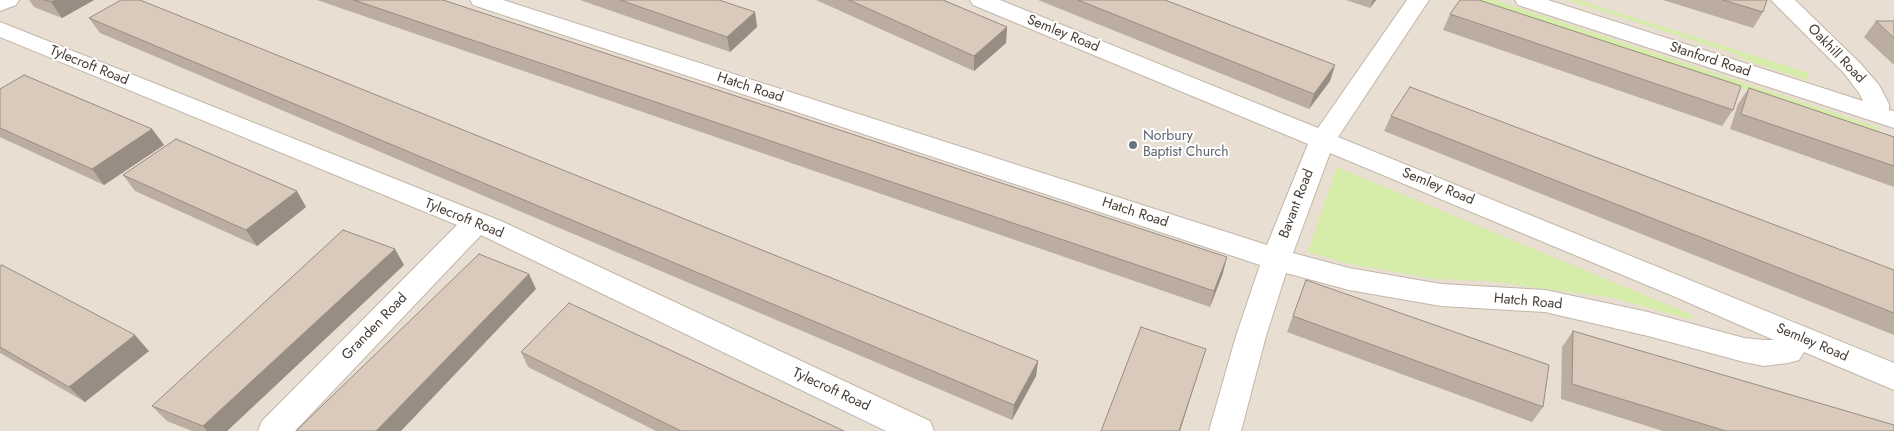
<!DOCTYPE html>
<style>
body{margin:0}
canvas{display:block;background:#f3ede4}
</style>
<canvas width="1894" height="431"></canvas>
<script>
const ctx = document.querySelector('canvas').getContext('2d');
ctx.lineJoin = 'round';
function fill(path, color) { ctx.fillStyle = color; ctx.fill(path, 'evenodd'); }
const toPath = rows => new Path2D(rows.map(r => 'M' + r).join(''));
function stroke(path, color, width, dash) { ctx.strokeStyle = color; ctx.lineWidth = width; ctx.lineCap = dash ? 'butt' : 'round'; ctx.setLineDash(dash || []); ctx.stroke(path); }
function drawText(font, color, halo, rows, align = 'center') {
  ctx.font = font + ' Jost,sans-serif'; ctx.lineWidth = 4; ctx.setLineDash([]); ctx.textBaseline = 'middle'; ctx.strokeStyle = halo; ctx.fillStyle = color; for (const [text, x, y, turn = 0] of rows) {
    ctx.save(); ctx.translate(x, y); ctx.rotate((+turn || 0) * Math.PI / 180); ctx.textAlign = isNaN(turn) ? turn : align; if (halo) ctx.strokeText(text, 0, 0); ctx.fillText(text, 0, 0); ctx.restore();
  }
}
const residential = toPath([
 [0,0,1894,0,1894,431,0,431]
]);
const green = toPath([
 [1479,0,1495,0,1877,127,1876,133],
 [1568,0,1579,0,1809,73,1807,80,1746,60,1739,55],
 [1337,167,1695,316,1690,319,1614,298,1487,281,1436,279,1350,264,1308,252]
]);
const minor = toPath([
 [0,0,19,0,16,5,0,11,0,0],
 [470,0,503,0,1267,245,1308,144,973,5,970,0,1000,0,1318,128,1407,0,1429,0,1338,137,1894,363,1894,390,1804,352,1799,360,1788,363,1764,366,1744,362,1648,336,1545,312,1441,306,1349,290,1286,273,1266,336,1241,431,1209,431,1236,336,1260,265,473,5,470,0],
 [1330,153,1673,296,1774,340,1764,340,1744,338,1648,312,1545,290,1441,284,1349,268,1293,253,1330,153],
 [1515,0,1548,0,1863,101,1859,93,1844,73,1771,0,1795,0,1860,63,1879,85,1889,104,1889,110,1894,111,1894,128,1518,5,1515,0],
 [0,22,501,221,930,421,934,431,886,431,481,235,295,431,258,431,262,421,457,225,0,37,0,22]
]);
const wall = toPath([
 [29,0,94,0,62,18,34,7],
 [317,0,443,0,1223,273,1210,307],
 [580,0,719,0,755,12,757,27,730,52],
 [816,0,943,0,1007,27,1006,43,974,71],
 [1038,0,1165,0,1335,65,1330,81,1309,109],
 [1346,0,1376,0,1370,8],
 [1663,0,1767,0,1763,12,1753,28],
 [1450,14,1733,110,1722,126,1443,30],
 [89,18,1038,361,1036,376,1012,420,100,33],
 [1876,21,1894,21,1894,65,1864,37],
 [1749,88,1894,137,1894,187,1730,129,1738,104],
 [0,89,152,129,164,145,104,185,0,137],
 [1391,116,1894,270,1894,335,1384,131],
 [123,175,306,207,257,246,135,191],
 [404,265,227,431,192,431,167,421,152,406],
 [0,266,149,351,85,402,0,353],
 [1306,280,1543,407,1532,422,1287,332],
 [1573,331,1894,431,1663,431,1561,399,1562,347],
 [521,352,844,431,656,431,528,367]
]);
const shadedWall = toPath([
 [55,0,94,0,62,18,51,2],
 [1373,0,1376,0,1370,8],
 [755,12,757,27,730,52,727,37],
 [1007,27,1006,43,974,71,974,56],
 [1335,65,1330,81,1309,109,1314,94],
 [152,129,164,145,104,185,92,169],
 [297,191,306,207,257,246,246,230],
 [395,249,404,265,227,431,207,431,203,426],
 [1227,257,1223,273,1210,307,1214,291],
 [529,274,536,289,401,431,376,431],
 [135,335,149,351,85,402,69,387],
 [1206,349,1180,431,1179,431],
 [1038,361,1036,376,1012,420,1014,405]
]);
const building = toPath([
 [44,0,55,0,51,2,44,0],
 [121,0,140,0,1038,361,1014,405,89,18,121,0],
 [354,0,443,0,1227,257,1214,291,354,0],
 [620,0,719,0,755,12,727,37,620,0],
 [849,0,943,0,1007,27,974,56,849,0],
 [1078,0,1165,0,1335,65,1314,94,1078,0],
 [1460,0,1479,0,1741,86,1733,110,1450,14,1460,0],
 [1723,0,1767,0,1763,12,1723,0],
 [1876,21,1894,21,1894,38,1876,21],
 [24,75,152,129,92,169,0,128,0,89,24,75],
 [1410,87,1894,270,1894,313,1391,116,1410,87],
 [1749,88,1894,137,1894,166,1741,114,1749,88],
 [176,139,297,191,246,230,123,175,176,139],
 [343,230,395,249,203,426,152,406,343,230],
 [479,254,529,274,376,431,296,431,479,254],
 [2,265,135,335,69,387,0,347,0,266,2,265],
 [1306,280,1549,365,1543,407,1293,316,1306,280],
 [569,303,844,431,681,431,521,352,569,303],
 [1141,327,1206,349,1179,431,1101,431,1141,327],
 [1573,331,1894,425,1894,431,1726,431,1572,384,1573,331]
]);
const markers = [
 [1133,145,5,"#6b7280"]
];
const streetNames = [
 ["Semley Road",1063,34,22],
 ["Oakhill Road",1836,54,46],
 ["Stanford Road",1710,60,18],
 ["Tylecroft Road",89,66,22],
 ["Hatch Road",750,88,18],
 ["Semley Road",1438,187,22],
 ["Bavant Road",1297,204,-69],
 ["Hatch Road",1135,213,18],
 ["Tylecroft Road",464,219,22],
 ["Hatch Road",1528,302,5],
 ["Granden Road",375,327,-46],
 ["Semley Road",1812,343,23],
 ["Tylecroft Road",831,390,25]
];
const worshipNames = [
 ["Norbury",1143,137],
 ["Baptist Church",1143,153]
];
fill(residential, '#e8ded1');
fill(green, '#d6eca9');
stroke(minor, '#c3b6a9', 2);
fill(minor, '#fff');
fill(wall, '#bbaea1');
fill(shadedWall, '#988d83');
fill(building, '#d9cabb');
stroke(building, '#988d83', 1);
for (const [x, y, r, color] of markers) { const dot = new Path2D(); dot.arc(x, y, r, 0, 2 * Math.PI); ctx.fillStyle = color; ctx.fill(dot); stroke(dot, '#fff', 2); }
drawText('14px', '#463c33', '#fff', streetNames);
drawText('14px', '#5b616d', '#fff', worshipNames, 'left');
</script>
